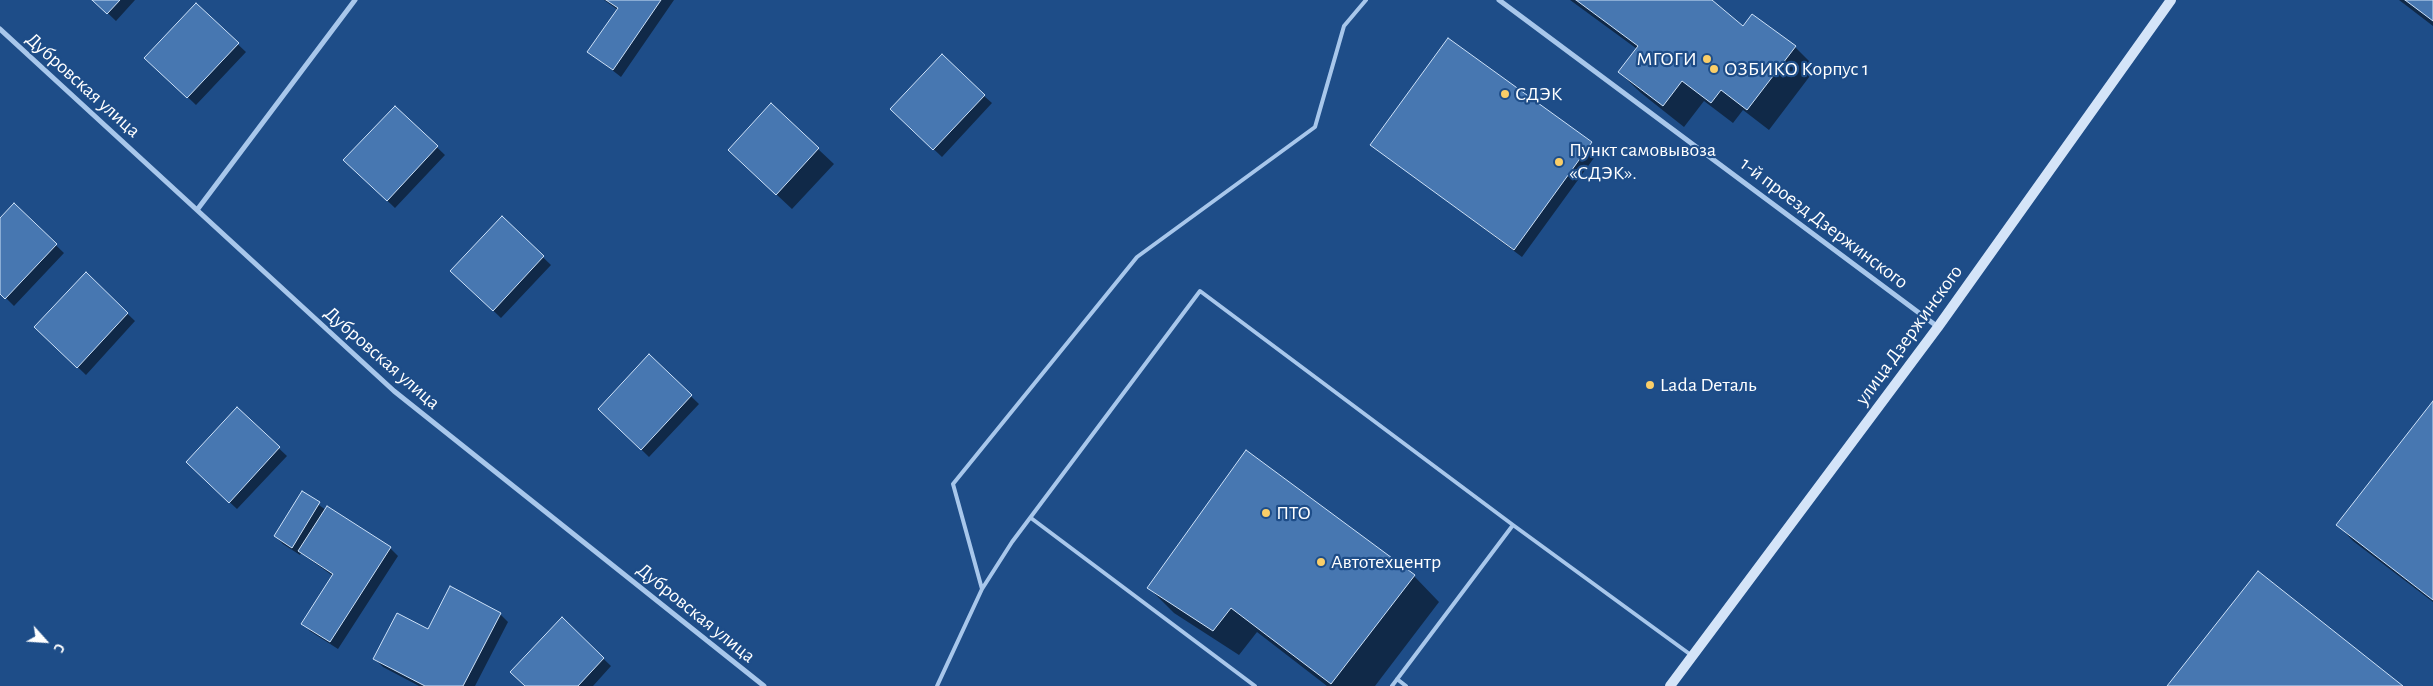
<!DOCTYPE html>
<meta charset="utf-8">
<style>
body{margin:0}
#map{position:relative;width:2433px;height:686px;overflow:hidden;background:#1e4d88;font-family:"Alegreya Sans",sans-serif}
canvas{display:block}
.north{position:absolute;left:20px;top:616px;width:50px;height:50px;-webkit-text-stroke:4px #1e4d88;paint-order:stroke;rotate:116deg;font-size:14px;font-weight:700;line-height:20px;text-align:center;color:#fff}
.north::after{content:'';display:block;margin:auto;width:18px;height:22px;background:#fff;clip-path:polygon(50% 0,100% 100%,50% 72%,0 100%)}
</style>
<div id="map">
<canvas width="2433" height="686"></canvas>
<div class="north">С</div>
</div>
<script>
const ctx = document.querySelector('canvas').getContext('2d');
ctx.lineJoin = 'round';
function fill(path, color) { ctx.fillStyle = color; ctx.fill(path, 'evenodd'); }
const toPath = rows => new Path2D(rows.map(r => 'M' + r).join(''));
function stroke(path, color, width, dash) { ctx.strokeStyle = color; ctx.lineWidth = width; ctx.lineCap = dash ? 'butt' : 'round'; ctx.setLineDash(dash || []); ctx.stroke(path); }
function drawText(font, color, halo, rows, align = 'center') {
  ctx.font = font + ' "Alegreya Sans",sans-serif'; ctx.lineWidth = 4.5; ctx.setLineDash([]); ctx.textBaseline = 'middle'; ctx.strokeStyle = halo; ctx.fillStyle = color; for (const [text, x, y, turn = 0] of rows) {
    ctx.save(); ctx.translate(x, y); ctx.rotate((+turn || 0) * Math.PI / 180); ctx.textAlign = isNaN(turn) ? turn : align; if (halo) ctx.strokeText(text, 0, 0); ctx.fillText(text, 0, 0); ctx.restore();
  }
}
const shadow = toPath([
 [94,0,135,0,116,21],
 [604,0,674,0,621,77,589,52,618,10],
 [1570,0,1710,0,1744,28,1795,47,1816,68,1769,130,1743,110,1733,123,1704,101,1684,127,1641,93,1619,72,1637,49],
 [2399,0,2433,0,2433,26],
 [196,5,246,52,196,105,154,65],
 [1449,39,1599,151,1522,257,1372,145],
 [984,96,992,103,942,157,900,117],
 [771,105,834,164,792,209,745,165],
 [395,107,445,155,395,208,353,168],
 [14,205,64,253,14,306,0,292,0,220],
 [502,218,551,265,501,318,452,271],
 [86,274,135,321,86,375,36,327],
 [649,356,699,404,649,457,600,409],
 [2433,403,2433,602,2353,541,2338,525],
 [237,409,287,456,237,509,187,462],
 [302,493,326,510,390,548,398,556,338,649,310,631,303,623,333,576,301,553,300,555,283,544,275,536],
 [1414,576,1439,602,1375,686,1327,686,1257,632,1239,655,1174,613,1148,587],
 [500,614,508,622,475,686,419,686,383,667,375,659,428,630],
 [562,619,611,666,593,686,526,686]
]);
const building = toPath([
 [92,0,120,0,107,14,92,0],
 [606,0,661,0,613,70,587,52,618,8,606,0],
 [1576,0,1712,0,1743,26,1752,14,1796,46,1747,110,1721,90,1711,103,1682,81,1663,106,1618,72,1638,46,1576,0],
 [2405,0,2433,0,2433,21,2405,0],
 [196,3,239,43,187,98,144,58,196,3],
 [1448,38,1592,142,1514,250,1370,145,1448,38],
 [942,54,985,95,933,150,890,109,942,54],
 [771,103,819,148,776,195,728,150,771,103],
 [395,106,438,146,387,201,343,160,395,106],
 [14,203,57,244,5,299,0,294,0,218,14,203],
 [502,216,544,256,493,311,450,271,502,216],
 [86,272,128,313,77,368,34,327,86,272],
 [649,354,692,395,641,450,598,409,649,354],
 [2433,401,2433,600,2336,525,2433,401],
 [237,407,280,447,229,503,186,462,237,407],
 [1246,450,1415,575,1331,684,1231,608,1213,631,1147,588,1246,450],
 [302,491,320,502,292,548,274,536,302,491],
 [327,506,391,547,330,642,301,624,333,574,298,551,327,506],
 [2258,571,2403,686,2167,686,2258,571],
 [450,586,501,613,463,686,425,686,373,659,397,613,428,629,450,586],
 [562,617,604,658,578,686,525,686,510,672,562,617]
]);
const service = toPath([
 [1031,518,1255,686],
 [1513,525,1691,655],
 [982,589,1012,542,1200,291,1513,525,1392,686],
 [1397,679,1406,686],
 [937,686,982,589,953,484,1137,257,1315,127,1344,26,1366,0]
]);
const minor = toPath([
 [1499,0,1938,327],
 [0,29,394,391,764,686],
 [197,210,355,0]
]);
const secondary = toPath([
 [1670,686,1938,327,2171,0]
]);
const markers = [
 [1707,59,5,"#face68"],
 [1714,69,5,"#face68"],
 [1505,94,5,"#face68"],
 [1559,162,5,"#face68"],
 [1650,385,5,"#face68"],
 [1266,513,5,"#face68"],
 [1321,562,5,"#face68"]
];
const poiNames = [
 ["МГОГИ",1697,59,"right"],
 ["ОЗБИКО Корпус 1",1724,69],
 ["СДЭК",1515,94],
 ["Пункт самовывоза",1569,150],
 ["«СДЭК».",1569,173],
 ["Lada Dеталь",1660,385],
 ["ПТО",1276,513],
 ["Автотехцентр",1331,562]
];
const streetNames = [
 ["Дубровская улица",83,85,42],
 ["1-й проезд Дзержинского",1824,223,37],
 ["улица Дзержинского",1909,335,-54],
 ["Дубровская улица",382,358,41],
 ["Дубровская улица",696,613,39]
];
fill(shadow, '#0007');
fill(building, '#4777b1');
stroke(building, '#cde1f8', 1);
stroke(service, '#a8c7eb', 4);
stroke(minor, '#a8c7eb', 5);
stroke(secondary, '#d4e4f8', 10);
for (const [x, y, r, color] of markers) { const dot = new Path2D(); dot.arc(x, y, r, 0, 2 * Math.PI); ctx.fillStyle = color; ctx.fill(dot); stroke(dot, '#1e4d88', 2); }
drawText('20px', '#fff', '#1e4d88', poiNames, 'left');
drawText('20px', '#fff', '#1e4d88', streetNames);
</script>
